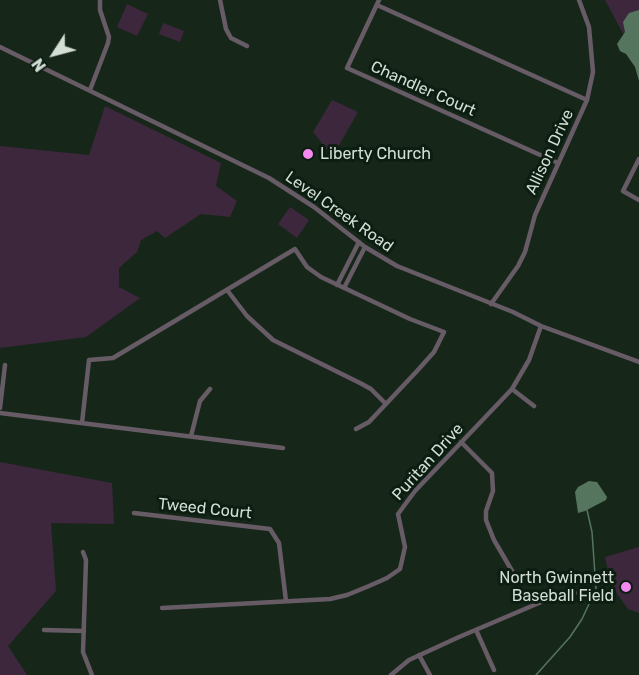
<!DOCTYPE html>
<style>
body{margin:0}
#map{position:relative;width:639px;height:675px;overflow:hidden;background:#16271a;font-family:Rubik,sans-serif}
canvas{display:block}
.north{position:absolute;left:24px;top:24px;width:60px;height:60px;-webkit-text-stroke:4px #0c1e11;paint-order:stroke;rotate:234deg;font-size:16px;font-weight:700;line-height:24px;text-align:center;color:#d3ded5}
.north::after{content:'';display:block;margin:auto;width:21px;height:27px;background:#d3ded5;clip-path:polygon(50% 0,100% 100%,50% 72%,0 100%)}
</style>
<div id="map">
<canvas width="639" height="675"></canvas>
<div class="north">N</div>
</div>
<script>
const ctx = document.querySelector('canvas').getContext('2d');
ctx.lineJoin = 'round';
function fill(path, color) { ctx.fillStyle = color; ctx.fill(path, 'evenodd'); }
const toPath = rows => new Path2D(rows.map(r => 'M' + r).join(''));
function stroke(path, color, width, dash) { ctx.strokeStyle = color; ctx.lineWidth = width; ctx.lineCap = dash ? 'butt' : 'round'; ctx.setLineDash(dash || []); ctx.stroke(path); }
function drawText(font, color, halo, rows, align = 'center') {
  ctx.font = font + ' Rubik,sans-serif'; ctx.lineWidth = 6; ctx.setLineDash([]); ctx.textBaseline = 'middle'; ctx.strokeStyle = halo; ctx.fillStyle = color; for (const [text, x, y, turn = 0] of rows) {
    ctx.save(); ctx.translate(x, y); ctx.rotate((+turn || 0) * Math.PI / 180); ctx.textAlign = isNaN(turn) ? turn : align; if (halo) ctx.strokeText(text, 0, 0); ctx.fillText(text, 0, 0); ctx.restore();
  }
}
const green = toPath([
 [605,0,639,0,639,63],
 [127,4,148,14,137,36,117,27],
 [163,23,184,31,180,42,159,34],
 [332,100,358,112,334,154,322,146,321,142,313,132],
 [105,106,221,163,216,186,237,201,230,217,201,214,165,238,157,231,141,240,137,252,119,268,119,287,140,298,86,337,0,348,0,146,89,155],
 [290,207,309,220,297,238,278,224],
 [0,462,112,483,114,524,51,523,56,591,8,646,27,675,0,675],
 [639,547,639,613,628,609,618,595,610,580,605,557]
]);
const water = toPath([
 [639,10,639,81,635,67,626,54,620,51,617,44,625,32,623,22,629,13],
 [589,481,597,482,607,497,606,500,585,511,578,513,575,492,578,487]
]);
const stream = toPath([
 [536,675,570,637,582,619,596,589,592,532,587,510]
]);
const minor = toPath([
 [220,0,226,29,231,38,247,46],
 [379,0,347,68,558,163],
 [377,5,587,100],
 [0,47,269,178,314,207,365,247,397,266,513,312,541,326,639,362],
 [90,90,108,43,109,37,100,10,100,0],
 [639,159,623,191,639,200],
 [337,285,359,242],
 [344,288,365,247],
 [227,290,247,316,273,340,360,383,371,389,386,404],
 [491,304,518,266,525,252,535,215,587,100,593,72,589,27,579,0],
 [512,389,534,406],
 [0,408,5,365],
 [0,413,283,448],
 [82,423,89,360,113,358,295,249,307,267,321,277,410,319,444,332,434,352,417,371,369,422,356,429],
 [191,436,200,401,210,389],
 [461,442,492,473,493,491,486,511,486,520,494,540,515,576],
 [134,513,270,529,279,543,286,601],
 [83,552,86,560,83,652,92,675],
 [162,608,330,599,347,595,369,586,387,578,400,569,405,547,398,514,415,491,512,389,529,360,541,326],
 [44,630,84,631],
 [476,630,494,670],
 [419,655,430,675],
 [391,675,409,660,459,637,560,594,575,593]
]);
const markers = [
 [308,154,6,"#f489f0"],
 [626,587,6,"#f489f0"]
];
const streetNames = [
 ["Chandler Court",423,89,24],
 ["Allison Drive",550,152,-65],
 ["Level Creek Road",339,212,35],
 ["Puritan Drive",428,462,-48],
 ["Tweed Court",205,509,6]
];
const poiNames = [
 ["Liberty Church",320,154],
 ["North Gwinnett",614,578,"right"],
 ["Baseball Field",614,596,"right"]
];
fill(green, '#3d273c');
fill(water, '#56755e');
stroke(stream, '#56755e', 1.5);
stroke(minor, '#675b66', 4.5);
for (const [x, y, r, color] of markers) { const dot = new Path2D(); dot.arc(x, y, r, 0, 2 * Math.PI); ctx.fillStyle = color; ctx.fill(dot); stroke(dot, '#0c1e11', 2); }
drawText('16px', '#d3ded5', '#0c1e11', streetNames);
drawText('16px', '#d3ded5', '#0c1e11', poiNames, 'left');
</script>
